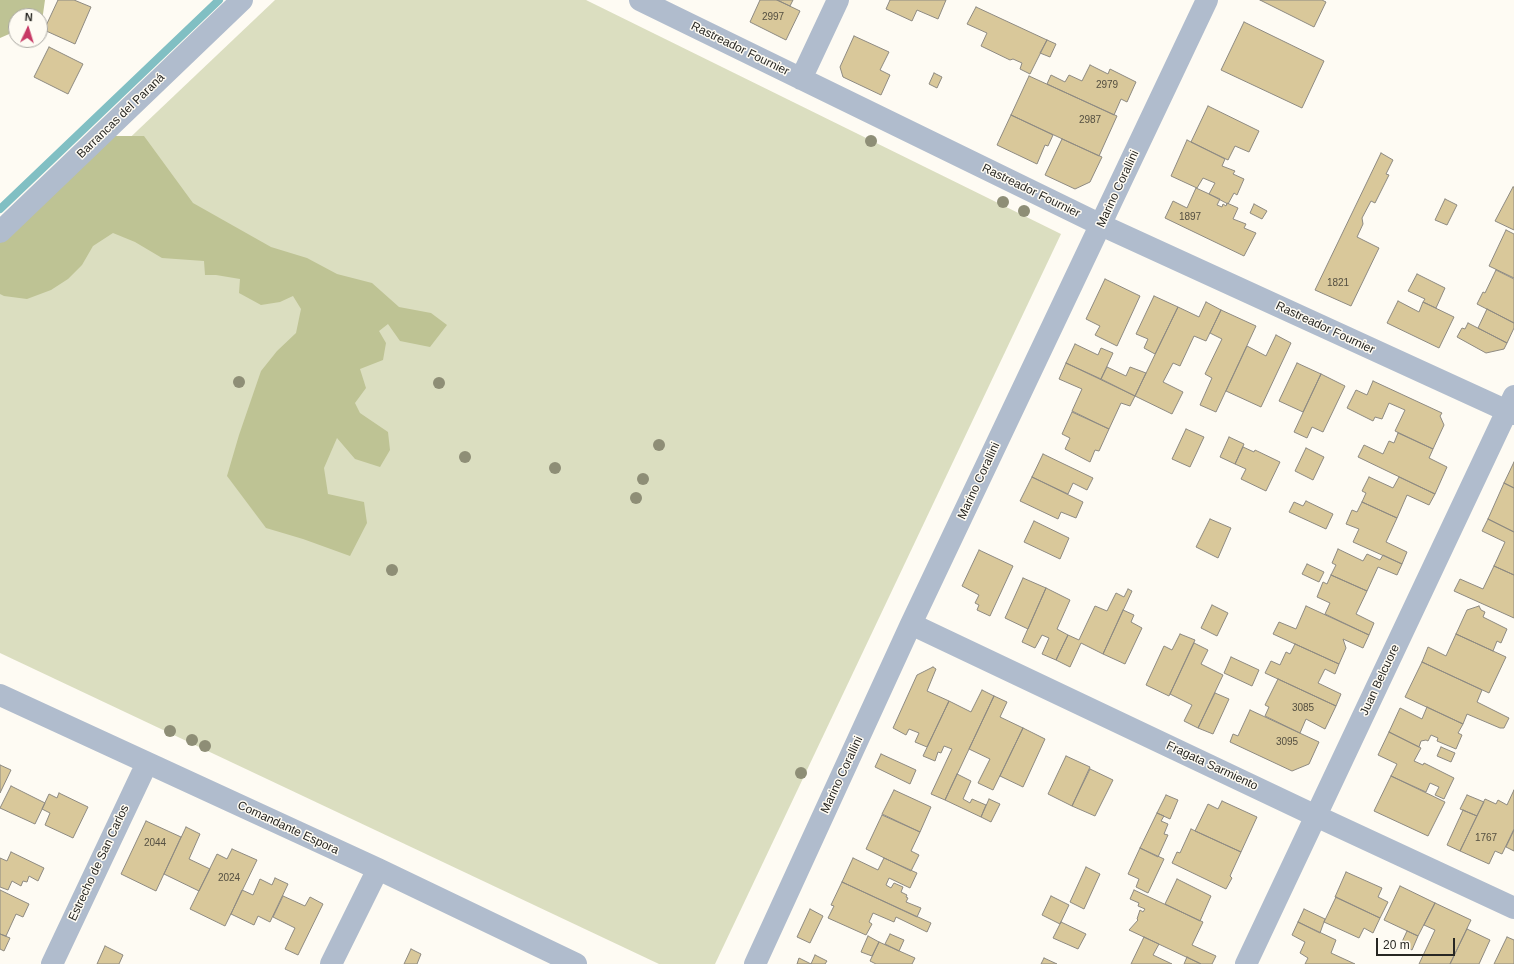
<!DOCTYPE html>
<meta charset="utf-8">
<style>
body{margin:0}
#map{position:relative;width:1514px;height:964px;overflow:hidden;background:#fefbf3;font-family:Arial,sans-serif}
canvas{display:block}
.north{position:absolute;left:8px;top:8px;width:40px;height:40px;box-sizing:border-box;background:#fefbf3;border:1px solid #a8a6a0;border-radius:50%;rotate:4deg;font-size:11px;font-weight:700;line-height:16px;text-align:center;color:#282723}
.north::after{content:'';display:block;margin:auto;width:14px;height:18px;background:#c73965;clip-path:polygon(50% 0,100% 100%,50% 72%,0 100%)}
.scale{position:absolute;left:1376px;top:938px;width:79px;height:18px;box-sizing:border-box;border:2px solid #282723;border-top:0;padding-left:5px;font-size:12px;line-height:14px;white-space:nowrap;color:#282723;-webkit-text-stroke:3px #fefbf3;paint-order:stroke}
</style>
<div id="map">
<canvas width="1514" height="964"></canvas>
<div class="north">N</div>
<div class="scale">20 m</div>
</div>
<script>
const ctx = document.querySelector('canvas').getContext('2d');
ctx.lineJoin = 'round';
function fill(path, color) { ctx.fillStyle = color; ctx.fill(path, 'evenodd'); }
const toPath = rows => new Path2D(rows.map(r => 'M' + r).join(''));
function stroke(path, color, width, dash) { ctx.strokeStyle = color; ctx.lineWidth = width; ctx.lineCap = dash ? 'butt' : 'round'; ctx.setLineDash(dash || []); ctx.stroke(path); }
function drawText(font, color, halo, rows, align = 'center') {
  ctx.font = font + ' Arial,sans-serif'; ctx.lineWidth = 3; ctx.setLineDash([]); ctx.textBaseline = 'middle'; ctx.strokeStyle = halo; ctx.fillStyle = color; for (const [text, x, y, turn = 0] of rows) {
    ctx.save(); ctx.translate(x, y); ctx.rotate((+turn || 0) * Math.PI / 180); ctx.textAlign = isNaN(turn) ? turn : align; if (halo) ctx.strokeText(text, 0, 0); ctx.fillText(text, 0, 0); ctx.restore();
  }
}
const green = toPath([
 [275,0,586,0,1061,234,715,964,659,964,0,653,0,261]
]);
const forest = toPath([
 [0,0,45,0,42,21,40,21,40,16,16,16,16,31,0,38],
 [110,136,144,136,193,203,271,247,307,258,337,274,372,283,399,307,431,313,447,325,430,347,400,341,388,324,379,331,386,343,383,360,360,369,366,388,355,403,360,413,388,432,390,450,380,467,355,459,337,438,324,468,328,494,364,502,367,523,350,556,303,539,266,528,227,476,239,435,261,371,277,351,296,333,301,309,293,296,280,302,261,305,239,293,240,279,216,275,205,275,204,261,162,258,135,242,113,233,93,246,82,265,68,279,51,290,27,299,4,296,0,294,0,232]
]);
const stream = toPath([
 [0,209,219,0]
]);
const building = toPath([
 [58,0,74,0,91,7,75,44,44,30,58,0],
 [760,0,777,0,800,11,786,40,750,22,760,0],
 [777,0,793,0,790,6,777,0],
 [890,0,946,0,938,19,917,10,912,21,886,9,890,0],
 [1260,0,1322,0,1326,2,1314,27,1260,0],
 [976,7,1047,40,1030,74,1020,69,1022,63,1013,59,1010,60,981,46,987,33,967,24,976,7],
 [1244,22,1324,61,1302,108,1221,70,1244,22],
 [854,36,889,52,880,70,890,75,881,95,843,77,840,67,854,36],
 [1047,40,1056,44,1050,57,1040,53,1047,40],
 [49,47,83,64,68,94,34,77,49,47],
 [1090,65,1108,74,1110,69,1136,82,1127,102,1121,99,1114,115,1047,84,1051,75,1065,82,1069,75,1082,81,1090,65],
 [934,73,942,77,937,88,929,84,934,73],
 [1029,76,1117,116,1099,156,1011,115,1029,76],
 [1208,106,1259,131,1249,152,1235,146,1228,160,1191,142,1208,106],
 [1011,115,1053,135,1048,146,1045,145,1037,164,997,145,1011,115],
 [1062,139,1102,157,1090,182,1075,189,1045,175,1062,139],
 [1187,140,1225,159,1222,166,1235,171,1233,174,1244,179,1237,195,1234,193,1228,204,1209,194,1215,183,1203,178,1197,188,1171,176,1187,140],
 [1381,153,1393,160,1386,174,1389,175,1375,203,1371,201,1362,218,1363,224,1357,237,1379,248,1351,306,1315,290,1381,153],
 [1513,187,1514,187,1514,230,1495,221,1513,187],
 [1196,188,1220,199,1217,205,1222,207,1223,204,1226,206,1227,203,1238,208,1233,219,1246,224,1244,228,1256,233,1244,256,1165,218,1173,201,1187,208,1196,188],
 [1445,199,1457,205,1447,225,1435,220,1445,199],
 [1254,204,1267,211,1262,219,1250,213,1254,204],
 [1506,230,1514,234,1514,278,1489,266,1506,230],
 [1496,270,1514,279,1514,323,1477,304,1483,292,1485,293,1496,270],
 [1417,274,1445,288,1436,308,1423,302,1425,299,1408,291,1417,274],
 [1105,279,1140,296,1117,346,1095,335,1100,326,1086,319,1105,279],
 [1154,296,1178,307,1155,354,1144,348,1148,339,1136,334,1154,296],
 [1398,301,1419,312,1423,302,1454,317,1439,348,1387,323,1398,301],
 [1206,302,1221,310,1206,341,1194,336,1180,366,1173,363,1163,382,1183,392,1172,414,1135,396,1178,307,1199,317,1206,302],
 [1487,309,1514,323,1514,328,1507,343,1478,328,1487,309],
 [1221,310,1256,326,1216,412,1200,405,1212,378,1205,374,1222,339,1210,333,1221,310],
 [1468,323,1507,343,1504,349,1486,353,1457,337,1462,328,1465,329,1468,323],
 [1276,335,1291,343,1261,407,1226,391,1247,346,1266,356,1276,335],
 [1075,344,1098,355,1101,348,1113,353,1101,379,1066,363,1075,344],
 [1066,363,1135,396,1130,406,1121,403,1109,429,1072,411,1082,389,1059,379,1066,363],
 [1297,363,1321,374,1303,412,1279,401,1297,363],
 [1107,367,1126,376,1130,367,1146,373,1135,396,1101,379,1107,367],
 [1321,374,1345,386,1323,432,1312,427,1307,438,1294,432,1321,374],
 [1373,381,1442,413,1440,416,1444,425,1433,449,1395,431,1405,410,1389,403,1382,419,1375,417,1373,421,1347,408,1356,390,1367,395,1373,381],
 [1072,412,1109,429,1099,451,1095,450,1090,462,1065,449,1070,438,1062,434,1072,412],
 [1186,429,1204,437,1190,467,1172,459,1186,429],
 [1398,433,1433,449,1429,458,1447,467,1435,494,1358,457,1364,445,1383,454,1389,441,1394,443,1398,433],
 [1229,437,1244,444,1235,464,1220,457,1229,437],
 [1243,447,1254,452,1255,450,1280,462,1266,491,1241,479,1246,469,1235,464,1243,447],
 [1306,448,1324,457,1313,480,1295,471,1306,448],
 [1043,454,1093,478,1087,490,1073,483,1068,494,1032,477,1043,454],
 [1514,462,1514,488,1504,483,1514,462],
 [1032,477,1083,502,1076,518,1061,512,1058,519,1020,501,1032,477],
 [1369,477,1393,488,1399,477,1435,494,1429,505,1407,495,1397,518,1362,502,1366,493,1362,491,1369,477],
 [1504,483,1514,488,1514,532,1488,519,1504,483],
 [1306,501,1333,514,1326,529,1289,512,1294,502,1303,506,1306,501],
 [1362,502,1397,518,1386,542,1407,552,1402,564,1353,542,1359,529,1346,524,1352,510,1357,512,1362,502],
 [1210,519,1231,528,1218,558,1196,547,1210,519],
 [1488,519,1514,532,1514,575,1494,566,1505,542,1482,531,1488,519],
 [1034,521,1069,538,1060,559,1024,542,1034,521],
 [1338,549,1363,561,1367,554,1380,560,1383,555,1402,564,1397,575,1378,567,1367,591,1331,575,1336,565,1332,563,1338,549],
 [979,550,1013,566,990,616,977,610,979,605,975,603,979,595,962,586,979,550],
 [1307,564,1324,572,1319,582,1302,574,1307,564],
 [1494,566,1514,575,1514,618,1454,591,1460,579,1483,589,1494,566],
 [1331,575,1367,591,1356,614,1374,623,1369,635,1325,614,1330,603,1317,597,1323,582,1327,584,1331,575],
 [1023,578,1046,588,1028,629,1005,618,1023,578],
 [1046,588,1070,600,1057,629,1068,635,1056,660,1042,654,1049,638,1042,635,1035,648,1022,642,1046,588],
 [1128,589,1132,591,1103,654,1081,643,1070,667,1056,660,1068,635,1079,640,1095,606,1107,611,1116,593,1124,597,1128,589],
 [1212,605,1228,613,1217,636,1201,628,1212,605],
 [1306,606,1369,635,1363,648,1343,639,1346,648,1339,664,1273,634,1279,622,1296,629,1306,606],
 [1479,606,1481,610,1485,612,1483,617,1507,629,1501,643,1497,641,1493,651,1456,634,1467,610,1479,606],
 [1123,610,1134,615,1131,622,1142,628,1125,664,1103,654,1123,610],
 [1180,634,1195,640,1169,696,1146,685,1164,646,1172,650,1180,634],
 [1456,634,1506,657,1489,693,1422,662,1428,647,1446,656,1456,634],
 [1194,643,1208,650,1201,664,1223,675,1198,728,1184,721,1192,705,1170,694,1194,643],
 [1295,644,1339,664,1335,674,1325,669,1318,683,1341,694,1336,706,1265,673,1271,661,1280,665,1286,652,1290,654,1295,644],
 [1231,657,1259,670,1252,686,1224,673,1231,657],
 [1422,662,1482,690,1477,702,1509,718,1504,728,1500,728,1467,714,1463,724,1405,697,1422,662],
 [933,667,936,669,927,691,949,701,927,747,915,742,919,733,909,729,906,735,893,728,917,675,933,667],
 [1278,679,1336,706,1325,729,1306,719,1300,733,1265,716,1269,707,1265,705,1278,679],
 [982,690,994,696,945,800,931,794,952,749,944,746,941,753,938,752,935,761,923,756,949,701,971,712,982,690],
 [1215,693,1229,699,1213,734,1198,728,1215,693],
 [994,696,1007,702,1000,717,1023,728,993,790,978,783,990,759,969,749,994,696],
 [1427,707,1463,724,1458,733,1462,735,1456,749,1437,741,1438,738,1431,735,1428,741,1426,740,1421,741,1419,747,1389,732,1400,708,1422,719,1427,707],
 [1250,710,1319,742,1309,764,1292,771,1230,742,1233,734,1238,736,1250,710],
 [1023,728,1045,739,1023,787,1000,776,1023,728],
 [1389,732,1421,748,1414,761,1423,765,1424,763,1454,778,1444,799,1435,795,1439,787,1430,783,1426,792,1391,776,1397,764,1378,755,1389,732],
 [1441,747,1455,753,1451,762,1437,756,1441,747],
 [881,754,916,770,910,784,875,767,881,754],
 [1066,756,1090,767,1072,806,1048,794,1066,756],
 [0,765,11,770,0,793,0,765],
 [1090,769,1113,780,1095,816,1072,806,1090,769],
 [957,774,971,781,963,799,970,803,972,799,986,805,981,817,945,800,957,774],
 [1391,776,1445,802,1428,836,1374,811,1391,776],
 [11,786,45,803,35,824,0,808,11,786],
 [894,790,931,807,920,832,882,814,894,790],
 [1514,790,1514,829,1502,854,1495,851,1489,864,1460,851,1485,799,1496,804,1498,800,1507,805,1514,790],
 [59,793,88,807,73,838,45,825,50,813,42,809,49,794,57,798,59,793],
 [1166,795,1178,800,1170,819,1157,813,1166,795],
 [1467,795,1484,802,1477,816,1460,809,1467,795],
 [989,799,1000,804,991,822,981,817,989,799],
 [1222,801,1257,817,1241,852,1195,831,1208,804,1218,809,1222,801],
 [1463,810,1477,816,1460,851,1447,845,1463,810],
 [1157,813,1164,816,1161,821,1168,824,1164,834,1168,835,1158,857,1140,848,1157,813],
 [882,815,920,832,911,851,919,855,911,871,866,849,882,815],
 [146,821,181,837,156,891,121,874,146,821],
 [186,827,200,834,189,859,210,869,199,891,164,874,186,827],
 [1191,829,1241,852,1230,876,1232,878,1226,889,1172,863,1177,852,1180,853,1191,829],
 [1514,830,1514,851,1506,847,1514,830],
 [1140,848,1164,859,1148,893,1136,887,1139,879,1128,874,1140,848],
 [232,849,257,860,225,926,190,909,217,854,227,859,232,849],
 [11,852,44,868,38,881,29,876,27,882,23,881,21,886,12,881,8,890,0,887,0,858,7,861,11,852],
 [853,858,878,870,884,858,917,873,910,888,889,878,886,885,891,888,894,883,903,887,901,892,907,895,906,897,908,898,906,902,921,908,917,917,842,882,853,858],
 [1086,867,1100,874,1084,909,1070,902,1086,867],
 [1346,872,1382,888,1378,897,1388,902,1380,918,1335,897,1346,872],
 [275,878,288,884,270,922,258,916,254,925,231,914,242,890,253,895,260,879,272,885,275,878],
 [1177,879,1211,896,1200,921,1165,904,1177,879],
 [842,882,931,923,927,932,896,917,894,922,873,913,869,922,872,924,866,935,828,918,834,906,831,905,842,882],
 [1400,886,1435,903,1418,936,1384,920,1400,886],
 [0,890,29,904,23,917,16,914,6,936,0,934,0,890],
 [1134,890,1203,922,1192,945,1216,956,1212,964,1201,964,1129,930,1138,920,1137,919,1140,910,1143,912,1145,909,1138,906,1139,903,1130,899,1134,890],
 [283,896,305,906,310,897,323,904,298,955,285,949,295,928,273,917,283,896],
 [1051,896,1069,905,1060,924,1042,915,1051,896],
 [1336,897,1380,918,1373,933,1364,928,1359,938,1324,922,1336,897],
 [1435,903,1471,920,1450,964,1419,964,1435,930,1424,925,1435,903],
 [810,909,823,916,810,943,797,937,810,909],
 [1304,909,1325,919,1320,933,1298,922,1304,909],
 [1061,922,1086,934,1078,949,1053,938,1061,922],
 [1298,922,1336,940,1331,953,1355,964,1305,964,1308,958,1300,953,1305,942,1292,935,1298,922],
 [1467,929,1490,940,1479,964,1450,964,1467,929],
 [1407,931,1418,936,1412,950,1401,944,1407,931],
 [0,934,10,938,4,951,0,949,0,934],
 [890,934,904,940,899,951,885,944,890,934],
 [868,936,879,942,872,956,861,952,868,936],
 [1144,937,1159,944,1153,955,1172,964,1131,964,1144,937],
 [1507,937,1514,940,1514,964,1494,964,1507,937],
 [879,942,915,958,912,964,876,964,870,961,879,942],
 [105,946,123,955,119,964,97,964,105,946],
 [411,949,421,954,417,964,404,964,411,949],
 [815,955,827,961,825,964,797,964,799,958,811,964,815,955],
 [1187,957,1201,964,1184,964,1187,957],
 [1044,958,1057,964,1041,964,1044,958]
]);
const minor = toPath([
 [640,0,1101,225,1514,414],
 [801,79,838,0],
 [0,232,242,0],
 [911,624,1316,816,1514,908],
 [0,695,378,869,576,964],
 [52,964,147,763],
 [331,964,378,869],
 [755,964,911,624,1207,0],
 [1246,964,1514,396]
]);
const trees = [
 [871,141],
 [1003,202],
 [1024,211],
 [239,382],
 [439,383],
 [659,445],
 [465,457],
 [555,468],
 [643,479],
 [636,498],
 [392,570],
 [170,731],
 [192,740],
 [205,746],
 [801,773]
];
const numberNames = [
 ["2997",773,17],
 ["2979",1107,85],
 ["2987",1090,120],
 ["1897",1190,217],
 ["1821",1338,283],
 ["3085",1303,708],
 ["3095",1287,742],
 ["1767",1486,838],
 ["2044",155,843],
 ["2024",229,878]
];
const streetNames = [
 ["Rastreador Fournier",740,49,26],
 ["Barrancas del Paraná",121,116,-44],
 ["Marino Corallini",1118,189,-65],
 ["Rastreador Fournier",1031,191,26],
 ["Rastreador Fournier",1325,328,25],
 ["Marino Corallini",979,481,-65],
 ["Juan Belcuore",1380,680,-65],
 ["Fragata Sarmiento",1212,766,25],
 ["Marino Corallini",842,775,-65],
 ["Comandante Espora",288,828,25],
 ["Estrecho de San Carlos",99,863,-65]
];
fill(green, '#dbdec0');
fill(forest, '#bec394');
stroke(stream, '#81bfc3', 8);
fill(building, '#d9c89a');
stroke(building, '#8e8a81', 1);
stroke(minor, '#b0bccd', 22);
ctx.fillStyle = '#8e8e76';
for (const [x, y] of trees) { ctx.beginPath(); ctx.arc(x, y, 6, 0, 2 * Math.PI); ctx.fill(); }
drawText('10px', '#544f41', null, numberNames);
drawText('12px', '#282723', '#fefbf3', streetNames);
</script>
